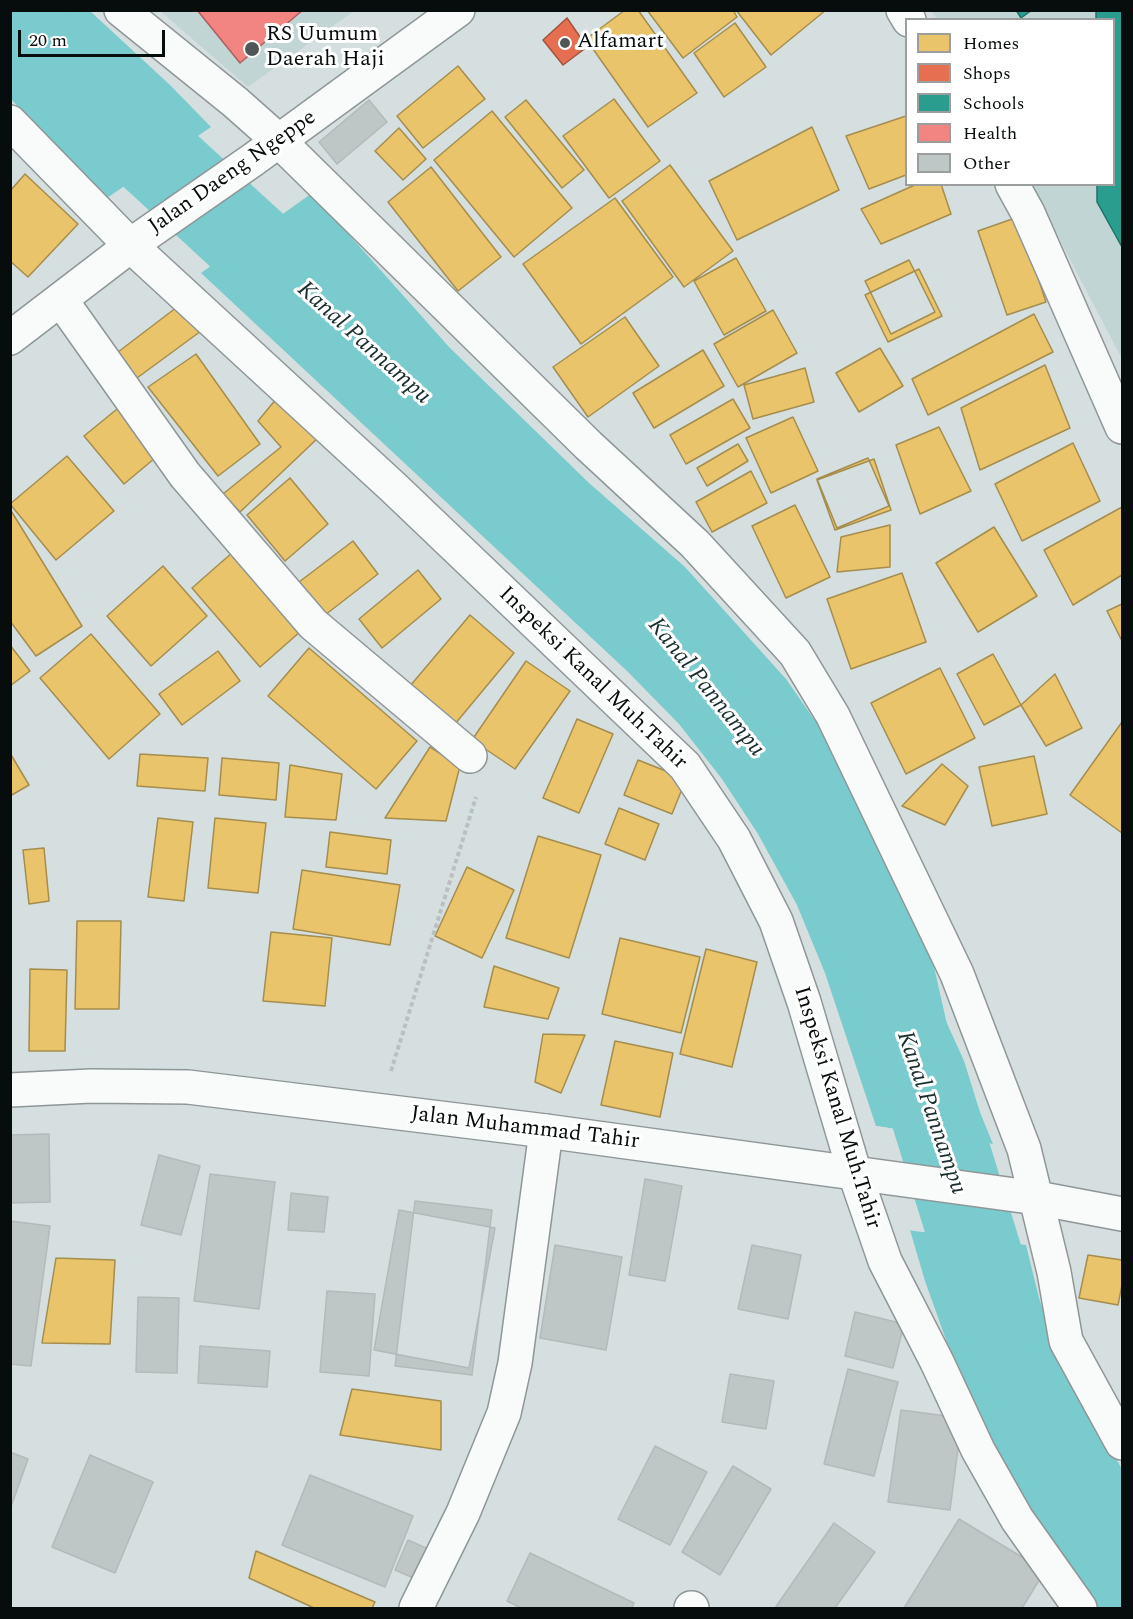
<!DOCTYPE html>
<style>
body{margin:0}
#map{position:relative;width:1133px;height:1619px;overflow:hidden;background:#d5dfdf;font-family:Spectral,serif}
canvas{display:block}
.frame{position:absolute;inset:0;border:12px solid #070d0d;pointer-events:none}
.legend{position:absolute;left:905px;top:18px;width:210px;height:168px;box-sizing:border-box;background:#fff;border:2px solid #9c9e9e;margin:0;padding:8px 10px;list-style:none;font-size:18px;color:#070d0d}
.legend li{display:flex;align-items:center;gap:12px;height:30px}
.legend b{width:30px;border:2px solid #9c9e9e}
.scale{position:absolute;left:18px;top:30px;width:147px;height:27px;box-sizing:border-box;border:3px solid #070d0d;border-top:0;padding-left:8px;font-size:18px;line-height:21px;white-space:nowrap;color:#070d0d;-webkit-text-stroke:4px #fff;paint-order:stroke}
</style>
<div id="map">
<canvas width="1133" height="1619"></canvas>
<div class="frame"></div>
<ul class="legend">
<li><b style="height:16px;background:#e9c46a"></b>Homes</li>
<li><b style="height:16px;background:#e76f51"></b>Shops</li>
<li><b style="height:16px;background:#2a9d8f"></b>Schools</li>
<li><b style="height:16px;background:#f28482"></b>Health</li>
<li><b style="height:16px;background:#bfc6c6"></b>Other</li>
</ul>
<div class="scale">20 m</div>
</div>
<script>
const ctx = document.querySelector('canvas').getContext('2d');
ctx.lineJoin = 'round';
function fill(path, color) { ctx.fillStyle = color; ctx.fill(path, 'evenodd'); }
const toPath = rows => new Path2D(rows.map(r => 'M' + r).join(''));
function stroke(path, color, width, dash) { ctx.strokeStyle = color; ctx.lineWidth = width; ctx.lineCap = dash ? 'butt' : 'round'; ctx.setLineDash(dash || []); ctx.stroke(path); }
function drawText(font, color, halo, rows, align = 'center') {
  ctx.font = font + ' Spectral,serif'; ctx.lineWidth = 6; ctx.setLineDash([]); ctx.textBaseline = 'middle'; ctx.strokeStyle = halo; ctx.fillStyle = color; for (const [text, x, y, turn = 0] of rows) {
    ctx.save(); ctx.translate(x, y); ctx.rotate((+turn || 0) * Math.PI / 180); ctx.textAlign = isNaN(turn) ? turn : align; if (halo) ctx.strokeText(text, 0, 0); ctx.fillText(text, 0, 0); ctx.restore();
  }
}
const built = toPath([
 [160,11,354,11,248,87],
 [931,11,1122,11,1122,359,1031,185,1114,184,1114,20,937,19]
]);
const water = toPath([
 [10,11,90,11,170,85,211,127,104,200,11,99],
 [312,193,449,347,589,483,685,567,786,679,827,738,921,935,934,967,951,1042,993,1144,876,1126,825,973,797,905,758,834,722,779,679,724,627,671,201,273],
 [910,1230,1026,1245,1039,1298,1059,1359,1102,1442,1122,1478,1122,1608,1093,1608,1034,1524,960,1379,925,1281]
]);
const pier = toPath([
 [873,1126,876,1126,996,1145,993,1147,876,1129],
 [910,1227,1026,1242,1029,1245,907,1230]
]);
const homes = toPath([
 [625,10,638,10,697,93,648,127,586,39,625,10],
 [647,10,733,10,737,17,683,58,647,10],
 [736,10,826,10,771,55,736,10],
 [735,23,766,67,724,97,694,53,735,23],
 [458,66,485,99,423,148,397,116,458,66],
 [614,99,660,161,609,198,563,136,614,99],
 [526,100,584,170,562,188,505,117,526,100],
 [492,111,572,208,514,257,434,160,492,111],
 [906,116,906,175,869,189,846,136,906,116],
 [812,127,839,190,737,240,709,181,812,127],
 [399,128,426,159,403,180,375,151,399,128],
 [670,165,733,251,684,287,622,201,670,165],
 [431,167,501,257,458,291,388,202,431,167],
 [25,174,78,224,28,277,10,261,10,191,25,174],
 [917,184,941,184,951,214,881,244,861,209,917,184],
 [615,198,673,277,581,344,523,264,615,198],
 [1018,217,1046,302,1007,315,978,231,1018,217],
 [736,258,766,311,724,335,694,281,736,258],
 [909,260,935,312,891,334,865,281,909,260],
 [919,269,942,316,888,342,865,295,919,269],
 [181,304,201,331,137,378,118,352,181,304],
 [773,310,797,353,738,387,714,344,773,310],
 [1034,314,1053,352,928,415,912,379,1034,314],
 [625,317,659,366,588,417,553,367,625,317],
 [880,348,903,386,859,412,836,373,880,348],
 [703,350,724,386,654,428,633,393,703,350],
 [196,354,260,444,218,476,148,387,196,354],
 [1045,365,1070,428,980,470,961,408,1045,365],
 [805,368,814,402,753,419,744,385,805,368],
 [277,398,319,437,240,512,223,494,281,447,258,421,277,398],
 [733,399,750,428,686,464,670,435,733,399],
 [122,405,161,453,124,484,84,436,122,405],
 [793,417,818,471,771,493,746,438,793,417],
 [939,427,971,491,920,514,896,445,939,427],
 [1073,443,1100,501,1022,541,995,484,1073,443],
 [738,444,748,461,707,486,697,468,738,444],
 [67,456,114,511,56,560,10,504,67,456],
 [868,458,889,506,837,528,817,479,868,458],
 [874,459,891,510,835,530,817,480,874,459],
 [751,471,767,503,712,532,696,502,751,471],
 [290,478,328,524,285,561,247,515,290,478],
 [795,505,830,577,786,598,752,526,795,505],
 [1122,507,1122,575,1073,605,1044,550,1122,507],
 [10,509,82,626,36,656,10,621,10,509],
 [890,525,890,567,837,572,841,537,890,525],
 [994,527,1037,596,978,632,936,563,994,527],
 [353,541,378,574,325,615,299,582,353,541],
 [233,552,301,631,260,667,192,588,233,552],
 [163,566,207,616,151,666,107,616,163,566],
 [418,570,441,599,382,648,359,619,418,570],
 [902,573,926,642,851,669,827,599,902,573],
 [1122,604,1122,641,1107,611,1122,604],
 [470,615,514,653,455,724,410,686,470,615],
 [91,634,160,714,109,759,40,678,91,634],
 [10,645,30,671,10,686,10,645],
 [309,648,417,741,376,789,268,696,309,648],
 [218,651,240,681,182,725,159,694,218,651],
 [993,654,1021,705,984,725,957,674,993,654],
 [526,661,570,691,515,769,472,740,526,661],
 [940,668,975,738,906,774,871,703,940,668],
 [1055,674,1082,728,1046,746,1021,705,1055,674],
 [577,719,613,734,579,813,543,798,577,719],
 [1122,722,1122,833,1070,795,1122,722],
 [430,747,460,766,446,821,385,818,430,747],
 [10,753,29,785,10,796,10,753],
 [140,754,208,758,205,791,137,786,140,754],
 [1034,756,1047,814,992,826,979,767,1034,756],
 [222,758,279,763,276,800,219,795,222,758],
 [638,760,686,779,672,814,624,795,638,760],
 [942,764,968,786,945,825,902,806,942,764],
 [290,765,342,774,336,820,285,817,290,765],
 [619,808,659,824,645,860,605,844,619,808],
 [158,818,193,822,184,901,148,897,158,818],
 [215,818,266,823,258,893,208,888,215,818],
 [330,832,391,840,387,874,326,867,330,832],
 [538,836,601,855,569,958,506,938,538,836],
 [44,848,49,901,29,904,23,850,44,848],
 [467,867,514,890,482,958,435,936,467,867],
 [302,870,400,885,390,945,293,929,302,870],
 [77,921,121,921,119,1009,75,1009,77,921],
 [271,932,332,938,325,1006,263,1001,271,932],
 [620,938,700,957,681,1033,602,1014,620,938],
 [706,949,757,962,732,1067,680,1054,706,949],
 [494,966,559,988,548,1019,484,1007,494,966],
 [30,969,67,970,65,1051,29,1051,30,969],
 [543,1034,585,1035,561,1093,535,1082,543,1034],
 [615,1041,673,1053,660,1117,601,1105,615,1041],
 [1088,1255,1122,1260,1122,1285,1118,1305,1079,1298,1088,1255],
 [56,1258,115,1260,110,1344,42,1343,56,1258],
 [352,1389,441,1401,441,1450,340,1435,352,1389],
 [256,1551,375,1602,372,1608,314,1608,249,1578,256,1551]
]);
const shops = toPath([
 [567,18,587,47,563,65,543,40,567,18]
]);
const schools = toPath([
 [1016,10,1032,10,1021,18,1016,10],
 [1096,10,1122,10,1122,247,1097,202,1097,184,1114,184,1114,20,1096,20,1096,10]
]);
const health = toPath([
 [197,10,303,10,240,63,197,10]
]);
const river = toPath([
 [10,23,338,324],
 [898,1022,923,1077,1008,1352,1095,1512,1122,1547]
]);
const building = toPath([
 [369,100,387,122,337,164,319,142,369,100],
 [49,1134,50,1202,10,1203,10,1135,49,1134],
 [159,1155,200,1166,181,1235,141,1225,159,1155],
 [210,1174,275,1182,259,1309,194,1301,210,1174],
 [645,1179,682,1186,665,1281,629,1275,645,1179],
 [291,1193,328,1197,324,1232,288,1230,291,1193],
 [415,1201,492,1210,472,1375,395,1366,415,1201],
 [399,1210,495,1228,469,1368,374,1350,399,1210],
 [10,1221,50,1226,31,1366,10,1364,10,1221],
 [555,1245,622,1257,606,1350,540,1338,555,1245],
 [752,1245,801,1255,788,1319,738,1309,752,1245],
 [327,1291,375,1294,369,1376,320,1372,327,1291],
 [138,1297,179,1298,177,1373,136,1372,138,1297],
 [855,1312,904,1324,893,1368,845,1356,855,1312],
 [200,1346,270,1351,267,1387,198,1383,200,1346],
 [848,1369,898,1382,874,1476,824,1464,848,1369],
 [730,1374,774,1381,766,1429,722,1422,730,1374],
 [901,1410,962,1418,950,1510,888,1502,901,1410],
 [655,1446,707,1472,670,1545,618,1519,655,1446],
 [10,1452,28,1459,12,1504,10,1503,10,1452],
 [90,1455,153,1482,115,1573,52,1547,90,1455],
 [733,1466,771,1489,720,1575,682,1552,733,1466],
 [310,1475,413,1516,385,1587,282,1545,310,1475],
 [959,1519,1045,1571,1022,1608,904,1608,959,1519],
 [834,1523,875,1552,835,1608,775,1608,834,1523],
 [408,1540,437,1553,425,1583,395,1570,408,1540],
 [530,1553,634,1603,632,1608,521,1608,507,1601,530,1553]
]);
const path = toPath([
 [391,1071,476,797]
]);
const minor = toPath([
 [121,10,235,102,279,141,588,445,695,544,795,653,833,716,957,974,1024,1149,1054,1272,1066,1341,1122,1443],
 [903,10,909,20],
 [10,122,131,246,394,488,685,766,734,839,776,921,804,1002,855,1174,885,1261,937,1362,978,1450,1017,1519,1080,1608],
 [1012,184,1028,213,1122,427],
 [61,300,185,475,313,624,470,756],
 [416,1608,463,1513,504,1413,515,1363,546,1131],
 [691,1608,692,1608]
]);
const secondary = toPath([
 [10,1090,91,1086,188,1087,546,1131,1037,1198,1122,1214]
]);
const primary = toPath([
 [10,338,142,237,254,159,458,10]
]);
const markers = [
 [565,43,6,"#4f5656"],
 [252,49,8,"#4f5656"]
];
const poiNames = [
 ["RS Uumum",266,36],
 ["Daerah Haji",266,61],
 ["Alfamart",577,43]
];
const streetNames = [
 ["Jalan Daeng Ngeppe",233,173,-35],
 ["Inspeksi Kanal Muh.Tahir",592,679,44],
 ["Inspeksi Kanal Muh.Tahir",836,1108,73],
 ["Jalan Muhammad Tahir",525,1129,7]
];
const waterNames = [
 ["Kanal Pannampu",363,344,42],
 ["Kanal Pannampu",705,688,51],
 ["Kanal Pannampu",930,1113,71]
];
fill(built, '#c1d5d5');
fill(water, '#79cbcd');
fill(pier, '#d5dfdf');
fill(homes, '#e9c46a');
stroke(homes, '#a58d4e', 1.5);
fill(shops, '#e76f51');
stroke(shops, '#a4523d', 1.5);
fill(schools, '#2a9d8f');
stroke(schools, '#207268', 1.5);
fill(health, '#f28482');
stroke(health, '#ac605f', 1.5);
stroke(river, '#79cbcd', 88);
fill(building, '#bfc6c6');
stroke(building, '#b2baba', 1.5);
stroke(minor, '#8f9697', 36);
stroke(secondary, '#8f9697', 36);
stroke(primary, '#8f9697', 36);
stroke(path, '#bbbfbf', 4, [4.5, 3]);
stroke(minor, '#f9fafa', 33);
stroke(secondary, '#f9fafa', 33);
stroke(primary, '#f9fafa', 33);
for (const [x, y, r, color] of markers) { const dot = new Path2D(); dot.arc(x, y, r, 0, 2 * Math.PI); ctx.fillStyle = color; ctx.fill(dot); stroke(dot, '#fff', 2); }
drawText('22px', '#070d0d', '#fff', poiNames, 'left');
drawText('22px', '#070d0d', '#fff', streetNames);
drawText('italic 24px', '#1a2f2f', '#fff', waterNames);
</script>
